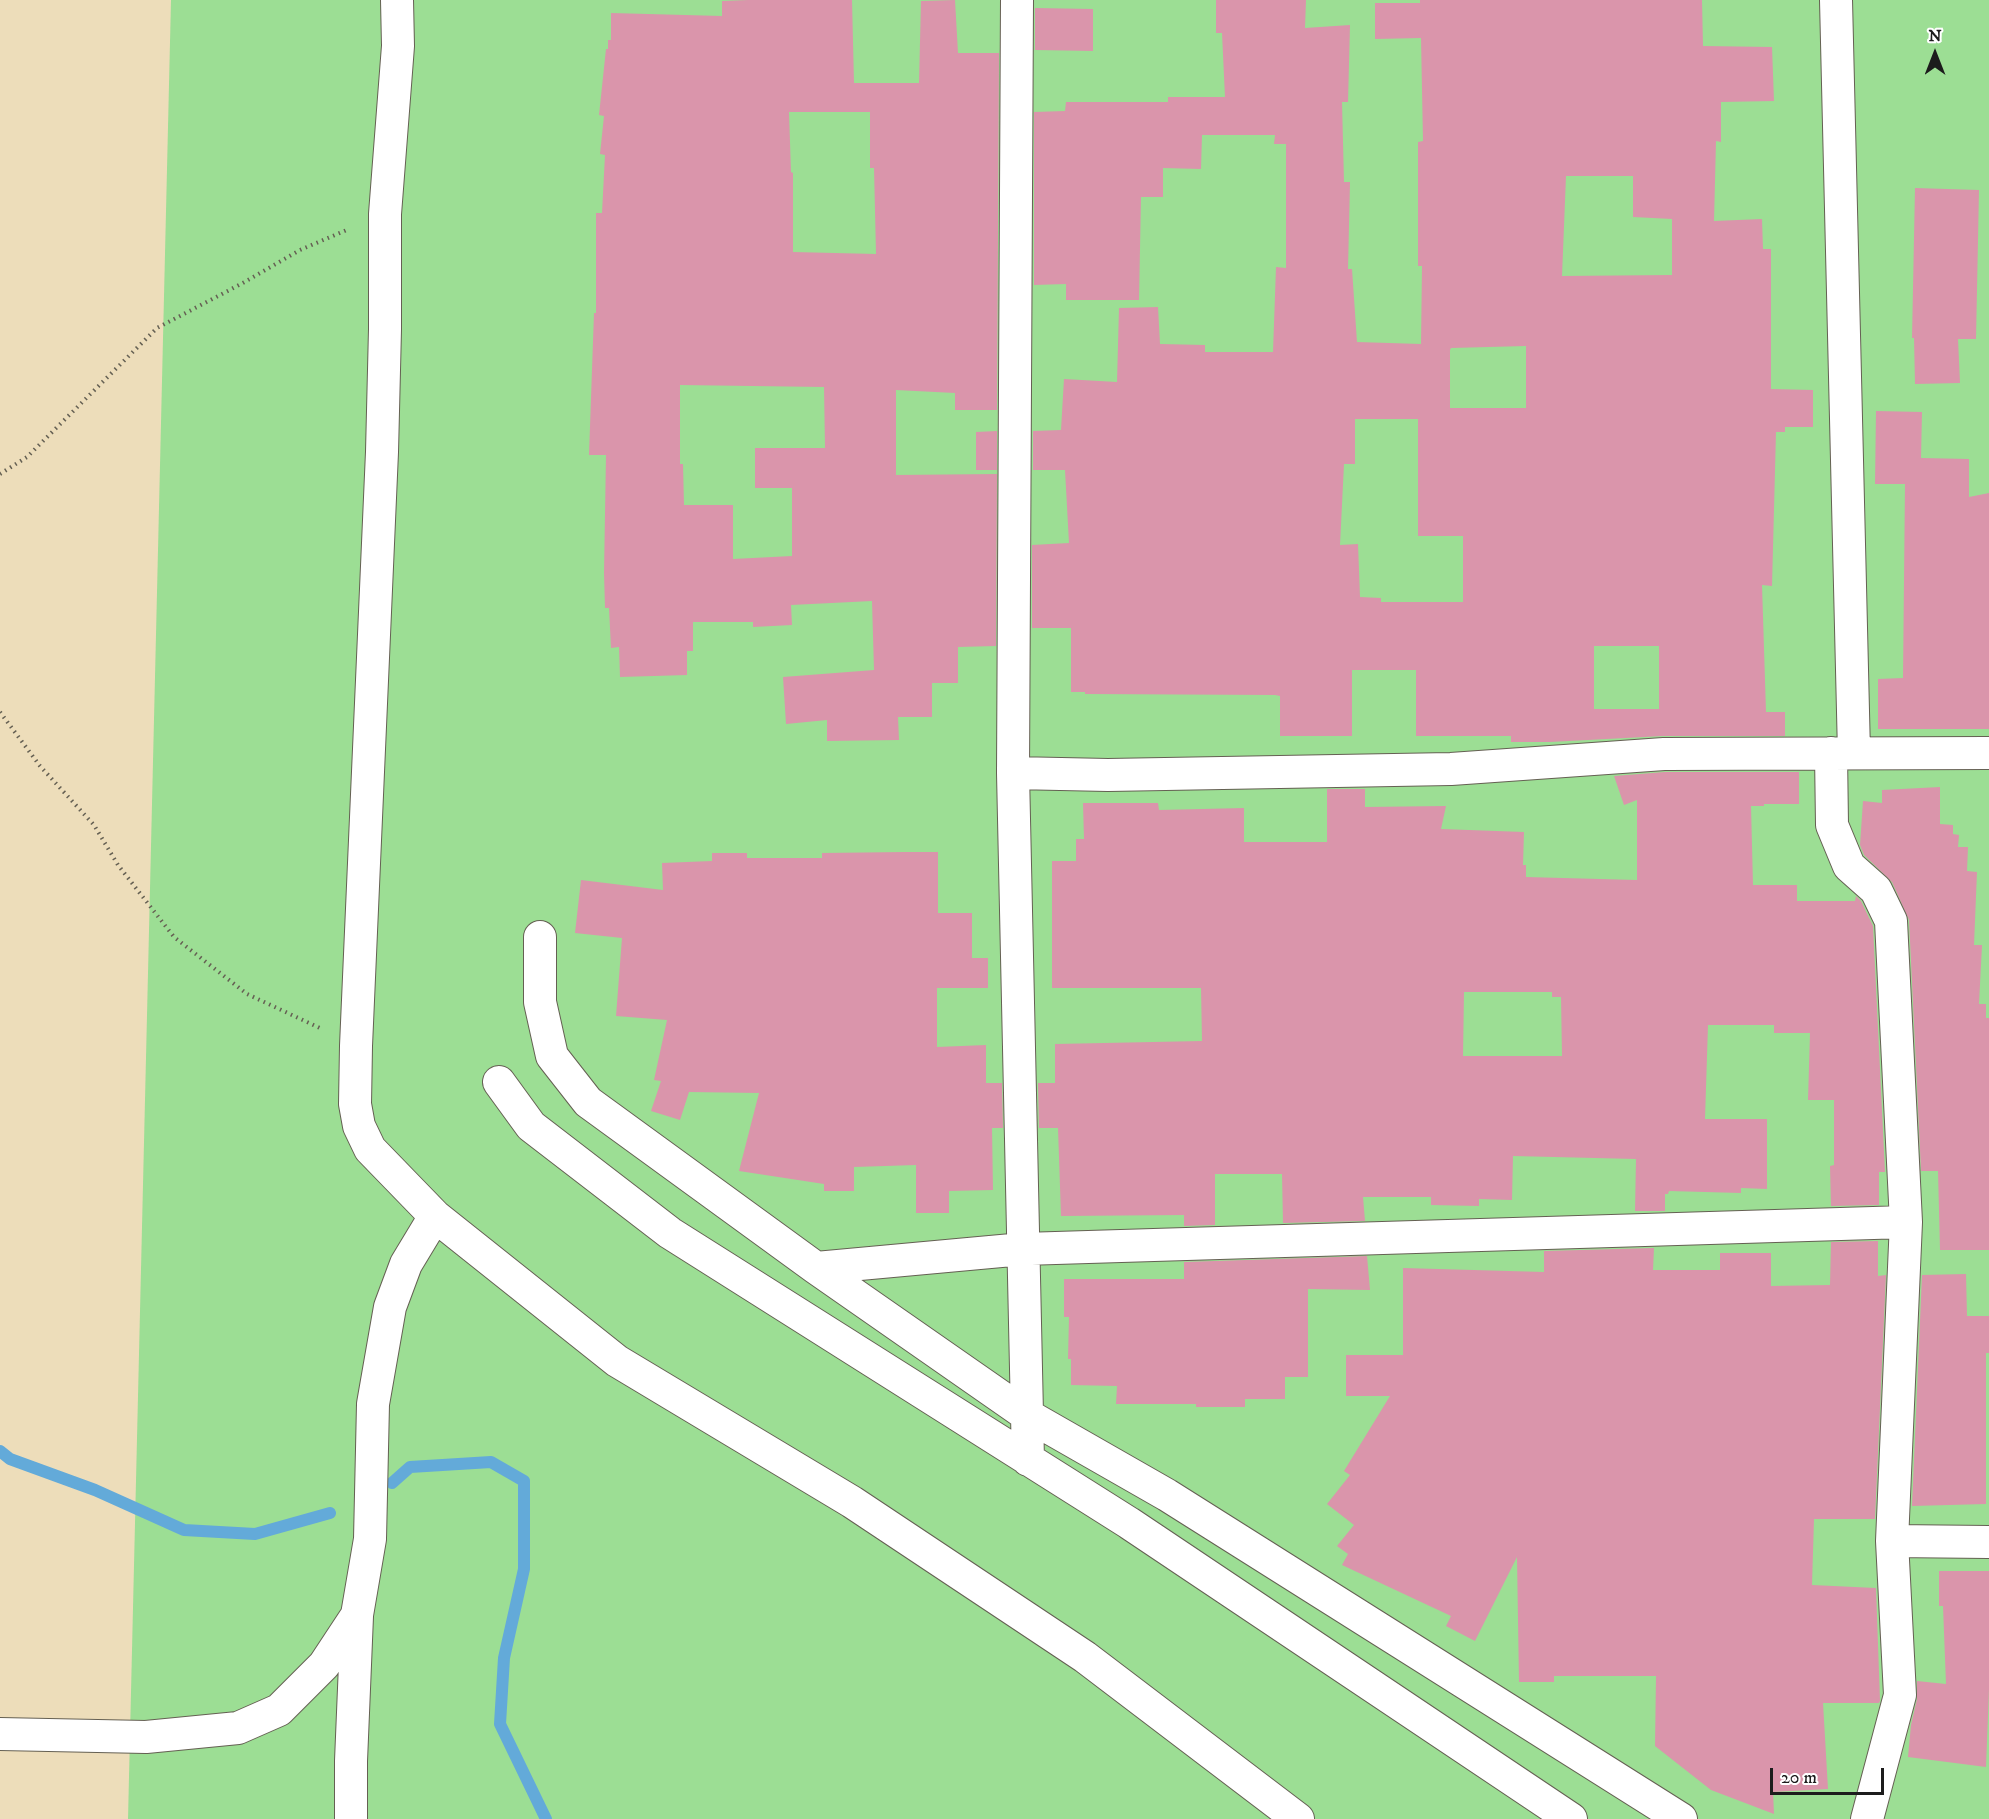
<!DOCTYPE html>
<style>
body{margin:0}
#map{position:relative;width:1989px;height:1819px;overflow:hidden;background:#edddba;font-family:"IM FELL DW Pica",serif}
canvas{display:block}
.north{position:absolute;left:1905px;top:24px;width:60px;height:60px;-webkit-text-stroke:4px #fff;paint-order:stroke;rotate:0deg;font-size:16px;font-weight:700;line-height:24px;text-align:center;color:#1c1c1c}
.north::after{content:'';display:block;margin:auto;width:21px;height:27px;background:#1c1c1c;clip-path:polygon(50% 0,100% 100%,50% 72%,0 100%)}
.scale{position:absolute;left:1770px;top:1768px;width:114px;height:27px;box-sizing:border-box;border:3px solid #1c1c1c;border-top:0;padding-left:8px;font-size:18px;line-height:21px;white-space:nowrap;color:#1c1c1c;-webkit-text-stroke:4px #fff;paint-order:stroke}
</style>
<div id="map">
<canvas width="1989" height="1819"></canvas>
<div class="north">N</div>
<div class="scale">20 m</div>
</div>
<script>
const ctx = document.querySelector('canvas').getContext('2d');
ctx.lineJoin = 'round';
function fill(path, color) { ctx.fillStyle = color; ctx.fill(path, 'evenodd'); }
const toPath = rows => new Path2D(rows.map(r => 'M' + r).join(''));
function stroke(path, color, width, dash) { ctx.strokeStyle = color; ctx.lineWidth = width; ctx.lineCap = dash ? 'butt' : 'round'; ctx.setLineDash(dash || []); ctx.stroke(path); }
const green = toPath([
 [171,0,1989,0,1989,1819,128,1819]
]);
const stream = toPath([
 [0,1451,10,1459,95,1490,184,1530,255,1534,330,1513],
 [392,1483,410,1467,491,1462,524,1481,524,1569,504,1658,500,1724,546,1819]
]);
const building = toPath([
 [748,0,852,0,854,83,919,83,921,1,955,0,958,53,999,53,997,410,955,410,955,393,896,390,896,475,997,474,996,646,958,647,958,683,932,683,932,717,898,717,899,740,827,741,827,720,786,724,783,677,874,670,872,601,791,605,792,625,753,627,753,622,693,622,693,651,687,651,687,675,620,677,619,647,611,648,609,608,605,608,604,573,606,455,589,455,594,313,596,313,596,213,602,213,605,155,600,154,604,116,599,115,606,49,608,49,608,40,611,40,611,13,722,16,722,1],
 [789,112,870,112,870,168,874,168,876,254,793,252,793,173,791,172],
 [680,385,824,387,825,448,755,448,755,488,792,488,792,556,733,559,733,505,684,505,683,464,680,464],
 [1216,0,1306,0,1305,28,1350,25,1348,102,1342,102,1344,182,1350,182,1348,269,1352,269,1357,342,1421,344,1422,266,1418,266,1418,142,1423,141,1421,38,1375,39,1375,3,1420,3,1420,0,1702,0,1703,46,1772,47,1774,101,1721,102,1721,142,1716,141,1714,221,1762,219,1763,249,1771,249,1771,389,1813,390,1813,427,1785,427,1785,432,1776,432,1772,586,1762,585,1766,712,1785,712,1785,736,1663,736,1550,742,1511,742,1511,736,1416,736,1416,670,1352,670,1352,736,1280,736,1280,696,1275,695,1085,694,1085,692,1071,692,1071,628,1032,628,1032,545,1069,543,1065,470,1033,470,1033,431,1061,430,1064,379,1117,382,1119,308,1158,307,1160,344,1205,345,1205,352,1273,352,1276,267,1286,268,1286,144,1274,144,1275,135,1202,135,1201,169,1163,168,1163,197,1141,197,1139,300,1066,300,1066,284,1034,285,1034,112,1065,111,1066,102,1168,102,1168,97,1225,97,1222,33,1216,33],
 [1566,176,1633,176,1633,217,1672,219,1672,275,1562,276],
 [1526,346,1526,408,1450,408,1450,350,1451,348],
 [1355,419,1418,419,1418,536,1463,536,1463,602,1381,602,1381,598,1360,597,1358,544,1340,545,1344,464,1355,464],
 [1594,646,1659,646,1659,709,1594,709],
 [1035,8,1093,9,1093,51,1035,50],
 [1915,188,1979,190,1976,339,1958,339,1960,383,1915,384,1914,338,1912,338],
 [1876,411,1922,412,1921,458,1969,459,1969,497,1989,493,1989,729,1878,729,1878,679,1903,678,1905,484,1875,484],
 [997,431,997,470,976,470,976,432],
 [1665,772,1799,772,1799,804,1764,804,1764,806,1751,806,1753,885,1797,885,1797,901,1855,901,1856,896,1861,901,1873,926,1885,1172,1879,1172,1879,1205,1831,1206,1830,1166,1834,1165,1834,1100,1808,1100,1810,1033,1774,1033,1774,1025,1708,1025,1705,1119,1767,1119,1767,1189,1741,1188,1741,1193,1669,1191,1668,1194,1665,1194,1665,1211,1635,1211,1636,1159,1513,1156,1512,1200,1479,1199,1479,1206,1431,1205,1431,1197,1363,1197,1365,1221,1283,1223,1282,1174,1215,1174,1215,1225,1184,1226,1184,1215,1061,1216,1058,1128,1039,1128,1038,1083,1055,1083,1055,1044,1202,1041,1201,988,1052,988,1052,861,1076,861,1076,839,1084,839,1083,803,1158,803,1159,810,1244,808,1244,842,1327,842,1327,789,1365,789,1365,807,1446,806,1441,829,1524,832,1523,865,1526,865,1526,877,1637,880,1637,800,1624,805,1614,776],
 [1464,992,1552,992,1552,997,1561,997,1562,1056,1463,1056],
 [1940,787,1940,824,1953,825,1953,834,1959,835,1958,847,1968,847,1967,871,1977,872,1974,945,1982,945,1979,1004,1986,1004,1986,1018,1989,1018,1989,1250,1940,1250,1938,1171,1921,1171,1909,920,1892,882,1864,855,1860,845,1863,801,1882,803,1882,790],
 [905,852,938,852,938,913,972,913,972,958,988,958,988,988,937,988,937,1047,986,1045,986,1083,1002,1083,1003,1128,992,1128,993,1190,949,1191,949,1213,916,1213,916,1165,854,1167,854,1191,824,1191,824,1184,739,1171,759,1093,689,1092,680,1120,651,1111,661,1081,654,1080,667,1020,616,1016,622,938,575,933,581,880,663,890,662,863,712,861,712,853,747,853,747,858,822,858,822,853],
 [1878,1241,1878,1276,1886,1275,1875,1519,1814,1519,1812,1585,1876,1588,1880,1701,1879,1703,1823,1703,1828,1789,1773,1792,1774,1814,1711,1790,1655,1746,1656,1676,1554,1676,1554,1682,1519,1682,1517,1557,1475,1641,1446,1626,1451,1616,1342,1565,1348,1554,1337,1546,1354,1525,1327,1504,1350,1475,1344,1471,1390,1396,1346,1396,1346,1355,1403,1355,1403,1268,1544,1272,1544,1251,1654,1248,1653,1270,1720,1270,1720,1253,1771,1253,1771,1286,1830,1285,1831,1242],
 [1367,1256,1370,1290,1308,1289,1308,1377,1285,1377,1285,1399,1245,1399,1245,1407,1196,1407,1196,1404,1116,1404,1117,1386,1071,1385,1071,1359,1068,1359,1069,1317,1064,1317,1064,1279,1184,1279,1184,1262],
 [1966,1274,1967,1316,1989,1316,1989,1353,1986,1353,1986,1504,1912,1506,1922,1275],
 [1939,1571,1989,1571,1989,1689,1986,1767,1908,1757,1911,1725,1917,1699,1917,1681,1946,1684,1943,1606,1939,1606]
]);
const path = toPath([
 [0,474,27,457,157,328,241,284,300,250,349,229],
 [0,712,40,766,94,825,118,865,174,937,247,994,322,1029]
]);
const minor = toPath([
 [397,0,398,46,385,214,385,329,382,452,356,1046,355,1104,359,1126,370,1149,435,1216,617,1361,852,1502,1085,1657,1298,1819],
 [1017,0,1013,773,1028,1460],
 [1836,0,1854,753],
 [1831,753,1832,825,1849,866,1876,890,1891,921,1906,1222,1892,1541,1900,1695,1867,1819],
 [1013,773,1108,775,1451,769,1664,754,1989,753],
 [540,937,540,1002,552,1056,588,1102,816,1268,1027,1415,1167,1495,1681,1819],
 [499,1082,531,1126,670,1233,1129,1523,1571,1819],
 [816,1268,1023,1249,1906,1222],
 [1892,1541,1989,1542],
 [0,1734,146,1737,238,1728,279,1710,324,1665,357,1615,370,1539,373,1404,390,1307,406,1264,435,1216],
 [351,1819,351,1761,357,1616]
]);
fill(green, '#9cde94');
stroke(stream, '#63aad9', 12);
fill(building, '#da95ab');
stroke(minor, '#656053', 34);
stroke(path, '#656053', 4, [1.5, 4.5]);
stroke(minor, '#fff', 32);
</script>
